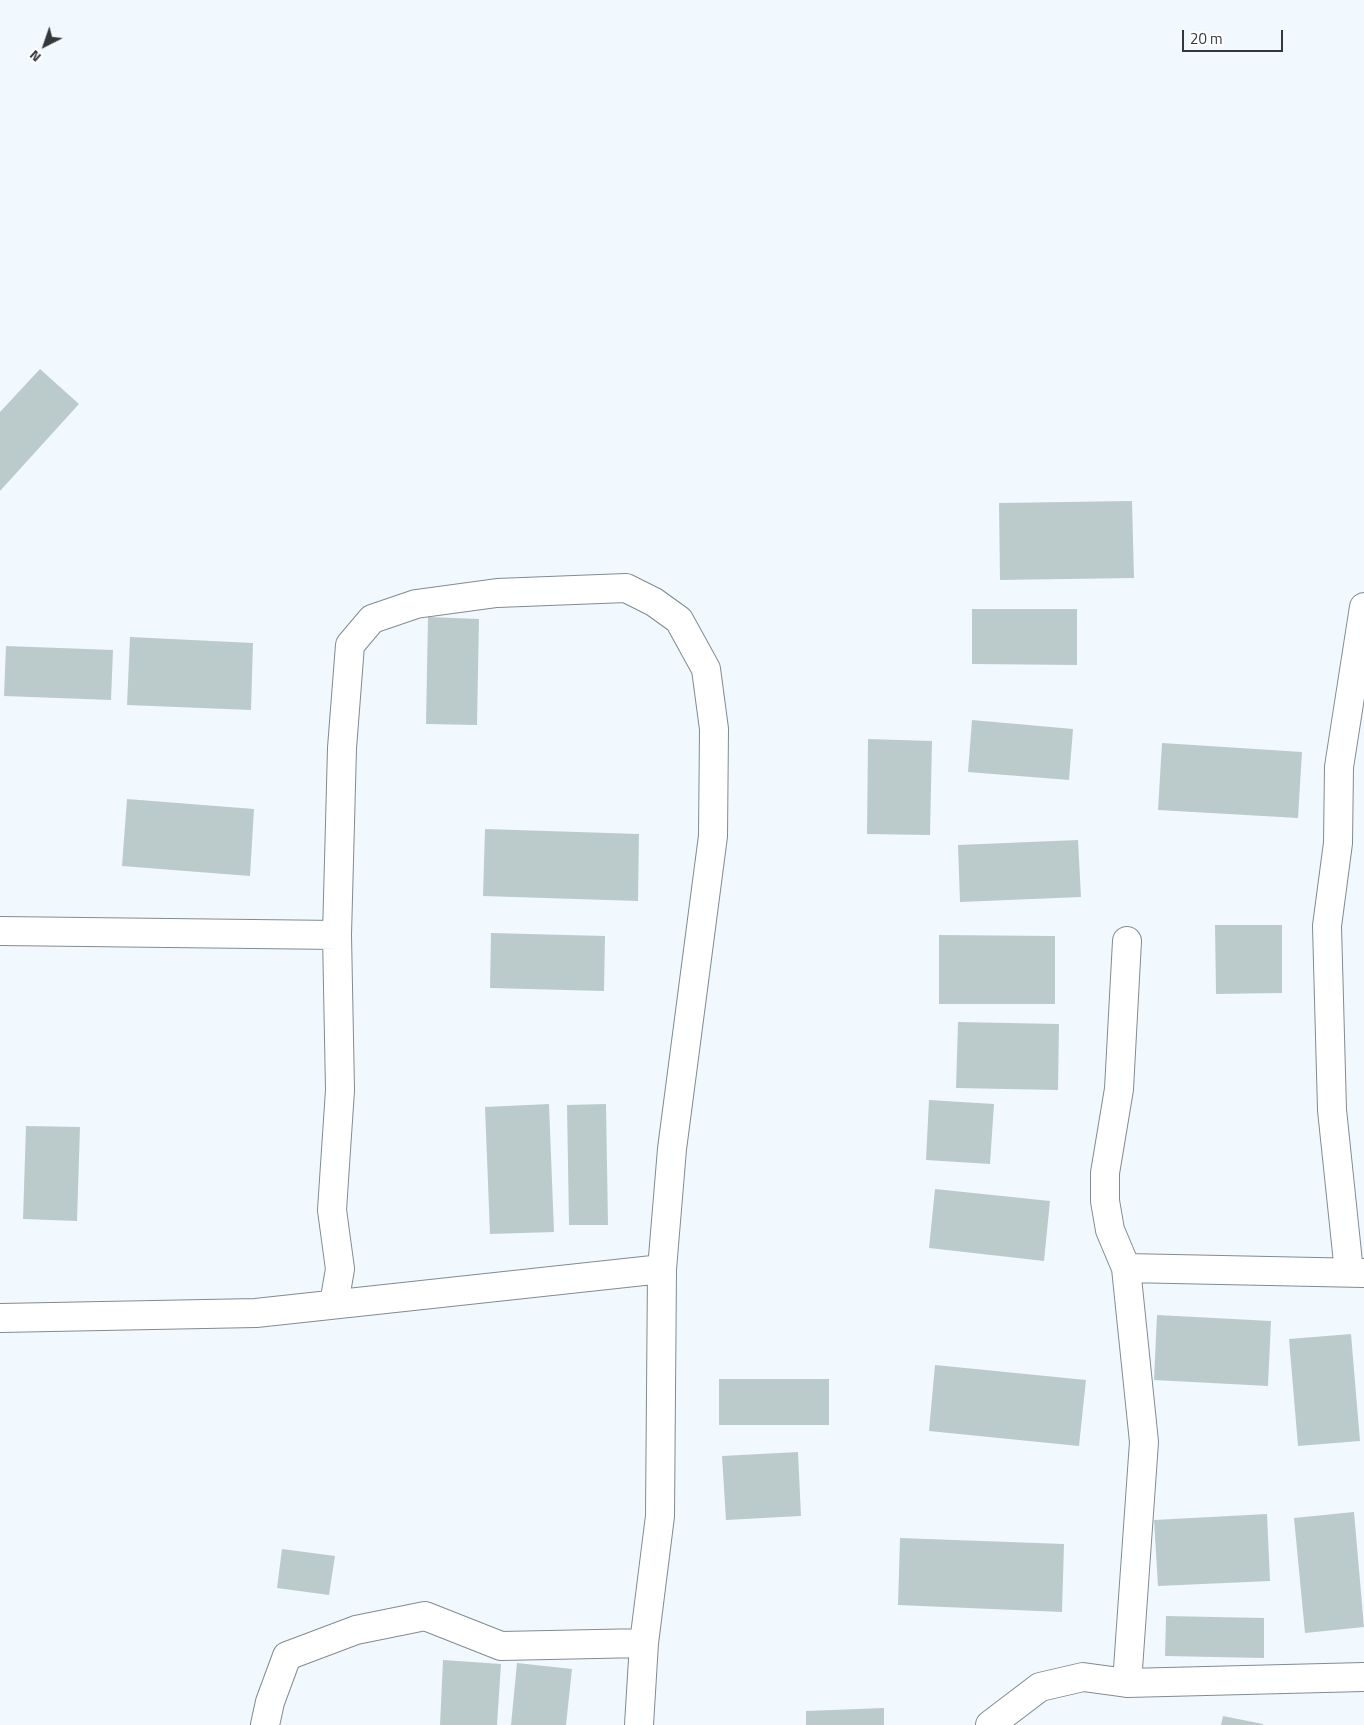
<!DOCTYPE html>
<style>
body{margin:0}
#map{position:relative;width:1364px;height:1725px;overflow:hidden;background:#f1f9fe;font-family:"Titillium Web",sans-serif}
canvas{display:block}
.north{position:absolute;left:20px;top:20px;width:50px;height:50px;-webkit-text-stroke:4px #fff;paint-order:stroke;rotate:221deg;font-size:14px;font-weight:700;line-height:20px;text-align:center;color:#33383b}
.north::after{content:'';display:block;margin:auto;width:18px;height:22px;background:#33383b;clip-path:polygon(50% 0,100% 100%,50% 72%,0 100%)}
.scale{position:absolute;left:1182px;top:30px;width:101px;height:22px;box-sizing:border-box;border:2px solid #33383b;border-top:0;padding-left:6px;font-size:15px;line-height:18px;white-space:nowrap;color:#33383b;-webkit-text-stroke:4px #fff;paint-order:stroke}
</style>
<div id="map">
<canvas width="1364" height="1725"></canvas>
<div class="north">N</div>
<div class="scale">20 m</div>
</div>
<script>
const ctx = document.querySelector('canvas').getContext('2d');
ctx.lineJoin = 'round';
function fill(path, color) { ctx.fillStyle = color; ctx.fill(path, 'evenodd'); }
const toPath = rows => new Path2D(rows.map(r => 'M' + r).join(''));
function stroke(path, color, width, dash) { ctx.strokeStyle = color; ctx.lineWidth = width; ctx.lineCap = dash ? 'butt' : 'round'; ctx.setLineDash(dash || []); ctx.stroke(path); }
const building = toPath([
 [40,369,79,404,0,491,0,412],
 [1132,501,1134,578,1000,580,999,503],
 [972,609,1077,609,1077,665,972,664],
 [428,617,479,619,477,725,426,724],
 [130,637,253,643,251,710,127,705],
 [6,646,113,650,111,700,4,696],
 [972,720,1073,729,1069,780,968,772],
 [868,739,932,741,930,835,867,834],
 [1162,743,1302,752,1298,818,1158,810],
 [127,799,254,809,250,876,122,866],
 [485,829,639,834,638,901,483,896],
 [1078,840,1081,897,960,902,958,845],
 [1215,925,1282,925,1282,993,1216,994],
 [491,933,605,936,604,991,490,988],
 [939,935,1055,936,1055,1004,939,1004],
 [958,1022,1059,1024,1058,1090,956,1088],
 [929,1100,994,1104,990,1164,926,1160],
 [549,1104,554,1232,490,1234,485,1107],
 [606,1104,608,1225,569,1225,567,1105],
 [26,1126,80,1127,77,1221,23,1219],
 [935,1189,1050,1201,1044,1261,929,1248],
 [1157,1315,1271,1321,1268,1386,1154,1380],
 [1351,1334,1360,1441,1298,1446,1289,1339],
 [935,1365,1086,1380,1079,1446,929,1431],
 [719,1379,829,1379,829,1425,719,1425],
 [798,1452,801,1516,726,1520,722,1456],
 [1354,1512,1364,1627,1305,1633,1294,1518],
 [1267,1514,1270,1581,1158,1586,1154,1520],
 [900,1538,1064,1544,1062,1612,898,1605],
 [282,1549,335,1556,329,1595,277,1588],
 [1166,1616,1264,1618,1264,1658,1165,1656],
 [443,1660,501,1664,497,1725,440,1725],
 [517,1663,572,1669,566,1725,511,1725],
 [884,1708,884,1725,806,1725,806,1711],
 [1223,1716,1263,1724,1263,1725,1221,1725]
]);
const minor = toPath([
 [0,931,337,935],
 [1126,1268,1364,1273],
 [1349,1272,1332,1110,1327,926,1338,843,1339,767,1364,607],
 [334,1304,340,1269,332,1210,340,1090,337,935,342,748,350,645,372,619,416,604,497,593,626,588,654,602,679,620,706,669,714,729,713,836,672,1149,662,1269,660,1516,644,1643,639,1725],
 [0,1318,256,1313,662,1269],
 [1127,1683,1144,1442,1126,1268,1110,1230,1105,1201,1105,1173,1119,1089,1127,941],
 [265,1725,270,1702,287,1656,356,1630,425,1616,501,1646,644,1643],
 [990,1725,1040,1687,1083,1677,1127,1683,1364,1677]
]);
fill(building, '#bbcbcb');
stroke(minor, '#808b92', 30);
stroke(minor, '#fff', 28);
</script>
